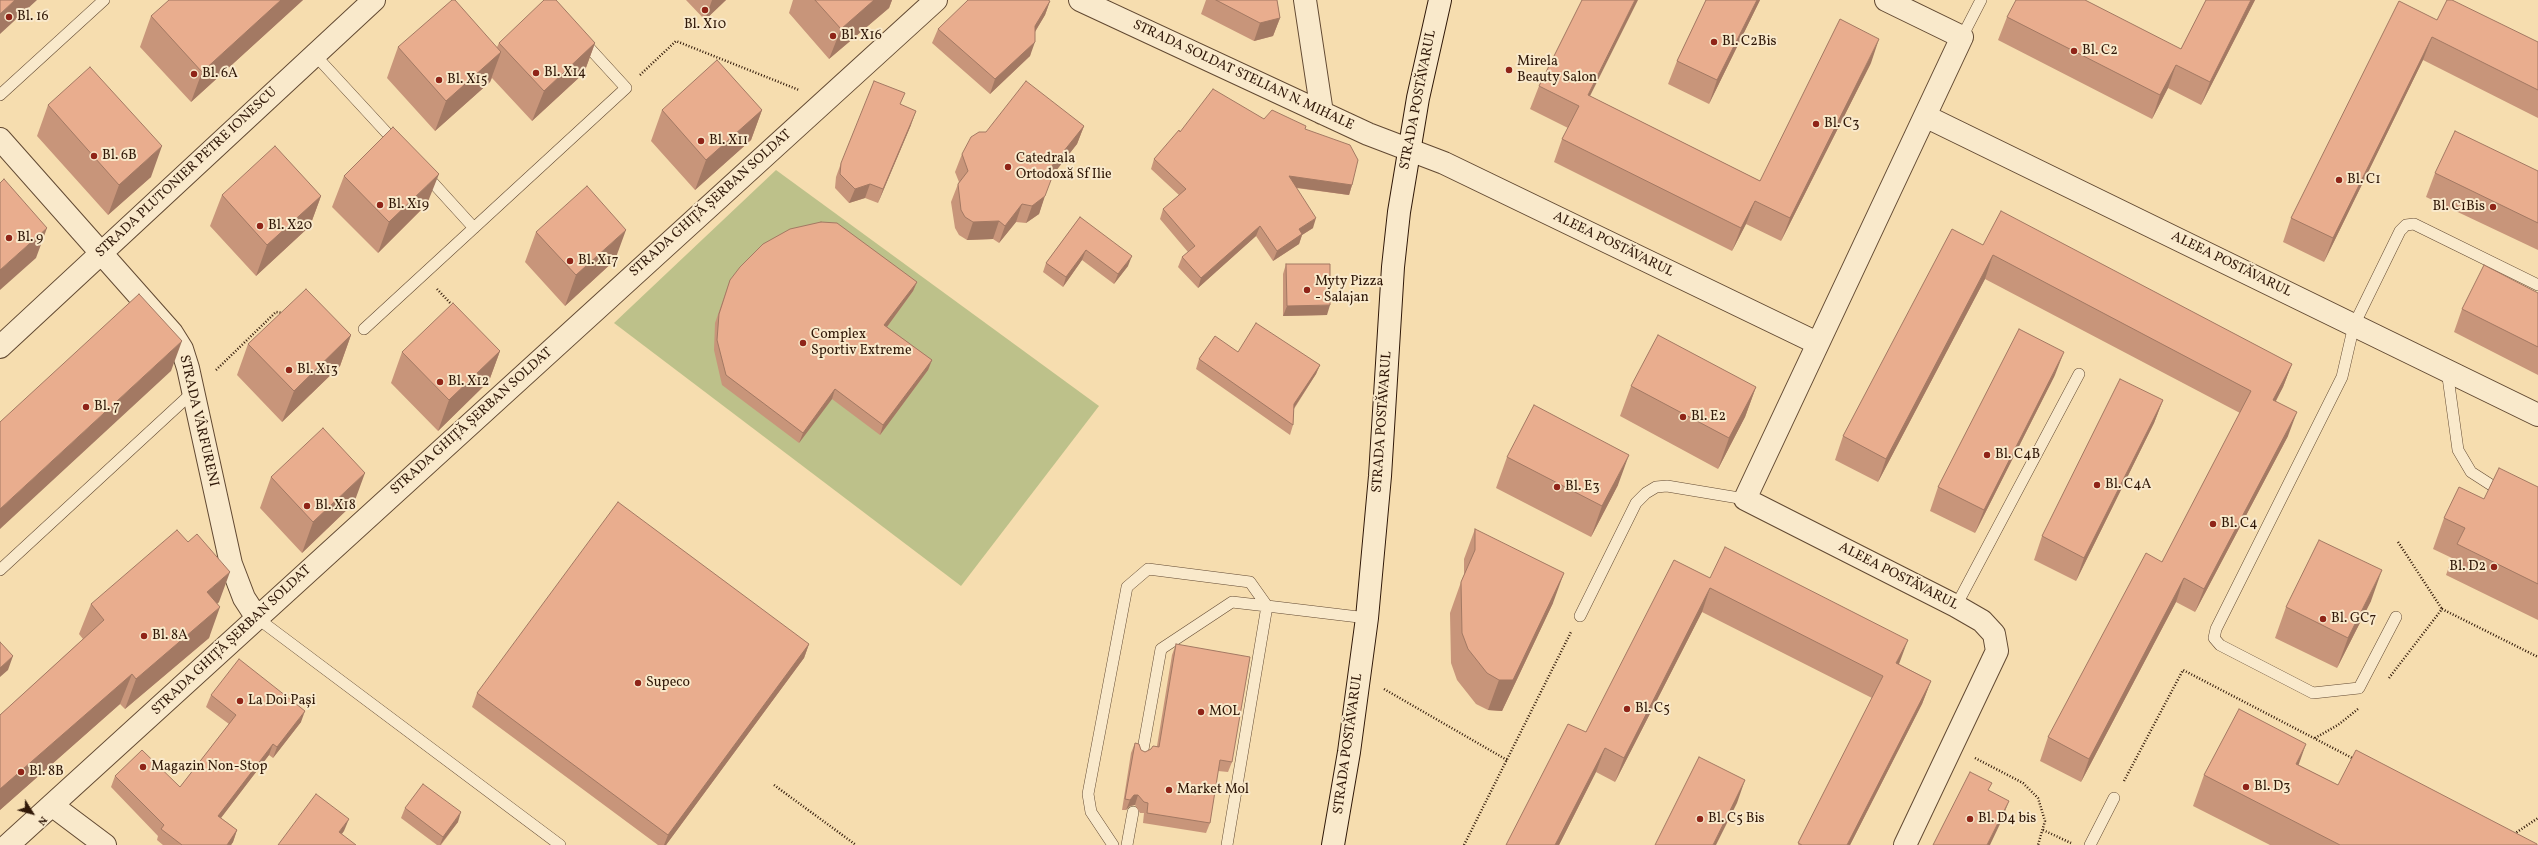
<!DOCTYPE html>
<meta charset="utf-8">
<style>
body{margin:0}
#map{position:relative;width:2538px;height:845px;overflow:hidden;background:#f6ddaf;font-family:Vollkorn,serif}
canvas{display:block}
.north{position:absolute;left:12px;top:793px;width:40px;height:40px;-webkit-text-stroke:3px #f9e9cb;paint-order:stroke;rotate:127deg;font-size:11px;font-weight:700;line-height:16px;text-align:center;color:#301808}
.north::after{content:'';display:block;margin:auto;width:14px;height:18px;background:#301808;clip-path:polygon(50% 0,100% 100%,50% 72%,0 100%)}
</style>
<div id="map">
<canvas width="2538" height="845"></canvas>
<div class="north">N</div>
</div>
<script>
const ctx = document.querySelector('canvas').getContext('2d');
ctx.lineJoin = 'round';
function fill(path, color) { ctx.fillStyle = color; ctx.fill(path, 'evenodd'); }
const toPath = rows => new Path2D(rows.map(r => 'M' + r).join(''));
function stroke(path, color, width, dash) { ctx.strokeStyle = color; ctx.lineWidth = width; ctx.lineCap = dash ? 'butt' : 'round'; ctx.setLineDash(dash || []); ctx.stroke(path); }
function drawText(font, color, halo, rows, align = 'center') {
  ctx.font = font + ' Vollkorn,serif'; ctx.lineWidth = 4; ctx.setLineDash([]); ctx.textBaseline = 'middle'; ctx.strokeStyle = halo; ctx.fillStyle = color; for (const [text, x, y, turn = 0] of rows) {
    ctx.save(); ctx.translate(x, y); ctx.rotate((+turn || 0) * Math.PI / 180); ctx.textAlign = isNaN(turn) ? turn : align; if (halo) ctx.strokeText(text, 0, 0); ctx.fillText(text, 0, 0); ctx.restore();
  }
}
const green = toPath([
 [776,170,1099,406,961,586,614,323]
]);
const path = toPath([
 [640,75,676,41,799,90],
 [437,289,453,306],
 [216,370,276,312,283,313],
 [2398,542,2442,609],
 [2389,678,2442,609,2538,657],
 [1384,689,1507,760],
 [2315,738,2338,725,2358,709],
 [1975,758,2023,783,2038,798,2045,821,2038,845],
 [2124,781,2183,670,2354,759],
 [774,785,856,845],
 [2043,830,2071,843],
 [2514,834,2538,818],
 [1464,845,1571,632]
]);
const lane = toPath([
 [1962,37,1981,0],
 [315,55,397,144],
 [0,95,104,0],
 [425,174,474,228],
 [364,329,626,88,583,41],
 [2447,370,2458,450,2471,472,2502,492],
 [0,570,193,392],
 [1956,606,2079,374],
 [1580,616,1636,503,1646,493,1656,487,1667,486,1745,499],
 [2396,617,2359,688,2313,693,2220,645,2214,638,2216,629,2342,377,2354,325,2400,231,2406,225,2414,224,2538,285],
 [257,618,560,845],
 [1142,755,1161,649,1232,602,1267,606],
 [1113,845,1091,812,1088,794,1127,587,1148,569,1250,582,1267,606],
 [1127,845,1133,812],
 [1227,845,1267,606,1367,618],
 [2090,845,2114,798]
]);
const street = toPath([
 [1080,0,1368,134,1444,163,1817,343],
 [1305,0,1322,113],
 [1886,0,1962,37,1745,499,1956,606,1982,621,1994,634,1997,651,1905,845],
 [1925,116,2538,415],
 [0,139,172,333,182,349,188,368,231,564,244,598,257,618],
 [0,347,374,0],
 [53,806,105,845],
 [8,845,936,0]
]);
const secondary = toPath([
 [1333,845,1349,752,1367,618,1380,476,1393,267,1399,212,1418,98,1440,0]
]);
const wall = toPath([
 [303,0,191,102,140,47,151,16],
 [686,0,726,0,705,20],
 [793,0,892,0,889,8,829,59,789,13],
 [1206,0,1277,0,1280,18,1273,36,1254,41,1201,14],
 [1706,0,1760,0,1709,104,1668,84,1677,61],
 [2206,0,2255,0,2201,105,2168,88,2152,119,1998,40,2007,17,2181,49],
 [1050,1,1045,15,1035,32,1030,56,990,94,932,43,938,29],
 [2437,20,2538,42,2538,118,2423,60,2324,262,2283,242,2291,218],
 [499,43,595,43,584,73,532,121,492,78,490,82,435,131,387,78,398,47,497,47],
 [1871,63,1781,241,1746,224,1732,251,1554,162,1562,139,1568,128,1530,109,1539,86,1590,96,1760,181],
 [901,104,911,125,878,203,865,198,849,203,835,188,836,177,841,163],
 [48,105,151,177,108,215,37,136],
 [662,110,762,110,751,140,695,190,651,141],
 [1264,119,1305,129,1352,185,1349,195,1296,188,1313,228,1302,235,1299,244,1273,261,1256,236,1198,288,1178,267,1182,257,1188,252,1160,219,1163,209,1179,195,1151,169,1154,159,1180,132],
 [1084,126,1077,144,1050,178,1039,214,1026,223,1016,222,999,243,993,239,967,240,959,235,955,228,951,202,958,184,959,182,955,172,962,154],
 [2538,171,2538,250,2426,197,2435,173],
 [344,176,427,204,378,253,332,207],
 [222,195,321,196,310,226,256,276,210,226],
 [1080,217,1128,266,1114,284,1082,260,1063,287,1043,272,1046,263],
 [536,232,615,260,565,306,525,262],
 [1983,245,2292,364,2283,387,2276,401,2288,436,2195,612,2176,602,2081,782,2040,761,2048,737,2162,562,2240,413,1985,279,1878,482,1835,460,1843,436],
 [1286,264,1327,315,1283,316,1283,274],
 [730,280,917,282,913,291,887,327,932,360,928,370,880,435,832,399,799,443,722,385,714,350,715,323],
 [2538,293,2538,375,2454,332,2462,309],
 [351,335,340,366,282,422,237,375,248,344],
 [500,351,489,381,438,431,391,383,402,352],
 [1238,352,1320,365,1316,374,1294,409,1293,425,1290,435,1196,369,1199,359],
 [2055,375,1975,533,1930,511,1938,487],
 [1631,386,1756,387,1745,417,1718,469,1620,416],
 [2163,400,2154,423,2076,581,2034,560,2042,536],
 [1507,457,1618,485,1591,537,1496,488],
 [271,477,354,503,302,553,260,508],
 [2538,487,2538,620,2446,575,2452,558,2433,549,2444,518,2484,499],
 [1475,529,1553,603,1502,711,1488,710,1476,704,1457,680,1451,663,1450,613,1461,582,1464,575,1464,559],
 [188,542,219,602,217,604,209,638,125,709,120,704,0,810,0,715,83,639,79,634,91,604],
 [1710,578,1899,664,1931,681,1922,704,1850,845,1798,845,1872,698,1702,612,1615,782,1596,772,1559,845,1506,845,1586,732],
 [2371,601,2337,668,2275,638,2286,607],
 [809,644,804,658,666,845,658,845,472,707,477,693],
 [1176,644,1232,762,1228,772,1218,771,1210,823,1206,833,1143,823,1144,813,1140,813,1135,805,1130,806,1126,810,1122,810,1131,753,1135,743,1141,750,1145,752,1157,746,1172,655],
 [211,695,301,722,273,758,269,755,221,818,237,830,233,842,231,845,163,845,157,840,158,836,111,787,115,776,180,787,229,724,206,707],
 [2299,765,2338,785,2537,845,2270,845,2193,806,2204,775],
 [405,808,458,822,441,845,437,845,401,818]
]);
const shadedWall = toPath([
 [15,0,37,0,0,34,0,14],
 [281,0,303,0,191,102,202,72],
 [712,0,726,0,705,20],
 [874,0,892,0,889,8,829,59,841,29],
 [1635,0,1638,0,1579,118,1588,95],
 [1757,0,1760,0,1709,104,1717,80],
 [2251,0,2255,0,2201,105,2210,82],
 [1050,1,1045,15,1030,40,1035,26],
 [1280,18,1273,36,1254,41,1260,23],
 [2432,37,2423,60,2324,262,2333,238],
 [1879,39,1871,63,1781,241,1790,218],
 [1035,42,1030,56,990,94,995,79],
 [595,43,584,73,532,121,544,91],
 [501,52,490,82,435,131,446,101],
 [2176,65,2168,88,2152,119,2160,95],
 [762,110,751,140,695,190,706,160],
 [916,111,911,125,878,203,883,189],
 [1084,126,1077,144,1041,190,1047,172],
 [162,146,151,177,108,215,119,185],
 [439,174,427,204,378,253,389,222],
 [1289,176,1352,185,1349,195,1285,186],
 [870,184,865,198,849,203,855,189],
 [321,196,310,226,256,276,267,245],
 [1045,196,1039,214,1026,223,1032,206],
 [1755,201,1746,224,1732,251,1741,228],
 [1022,204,1016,222,999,243,1005,226],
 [1316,218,1313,228,1302,235,1299,244,1273,261,1277,251,1299,229],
 [999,221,993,239,967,240,973,222],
 [1260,226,1256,236,1198,288,1201,278],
 [47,228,36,258,0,290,0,270],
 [626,230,615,260,565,306,576,275],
 [1086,250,1082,260,1063,287,1066,277],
 [1993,255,1985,279,1878,482,1886,459],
 [1132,256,1128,266,1114,284,1118,274],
 [917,282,913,291,881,335,884,325],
 [1330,305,1327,315,1283,316,1287,306],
 [351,335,340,366,282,422,294,391],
 [182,341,171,371,0,529,0,509],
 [500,351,489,381,438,431,449,400],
 [2064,352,2055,375,1975,533,1984,510],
 [932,360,928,370,880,435,883,425],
 [2292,364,2283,387,2264,423,2273,400],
 [1320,365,1316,374,1290,414,1294,404],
 [1756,387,1745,417,1718,469,1729,438],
 [835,389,832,399,799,443,803,433],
 [2163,400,2154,423,2076,581,2084,558],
 [2297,412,2288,436,2195,612,2204,589],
 [1629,455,1618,485,1591,537,1602,506],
 [365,473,354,503,302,553,313,522],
 [2382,570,2371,601,2337,668,2348,638],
 [230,572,219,602,195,622,207,592],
 [1564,573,1553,603,1502,711,1488,710,1499,680],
 [2184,578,2176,602,2081,782,2089,759],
 [1710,588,1702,612,1615,782,1624,758],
 [220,607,209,638,125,709,136,679],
 [1908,640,1899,664,1887,686,1896,663],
 [809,644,804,658,666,845,664,845,668,835],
 [13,656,8,670,0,677,0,668],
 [132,674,120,704,0,810,0,789],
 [1931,681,1922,704,1850,845,1847,845],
 [305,711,301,722,273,758,277,747],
 [273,744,269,755,214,827,218,816],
 [2306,744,2295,775,2296,764],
 [1605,748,1596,772,1559,845,1555,845],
 [1745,780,1737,803,1716,845,1713,845],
 [1134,795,1138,795,1135,805,1130,806,1126,810,1130,800],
 [2009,801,2000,824,1990,845,1987,845],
 [461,812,458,822,440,845,443,837],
 [349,819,344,831,334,845,339,832],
 [237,830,233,842,231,845,227,845]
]);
const building = toPath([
 [0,0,15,0,0,14,0,0],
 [169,0,281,0,202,72,151,16,169,0],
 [452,0,455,0,501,52,446,101,398,47,452,0],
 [544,0,556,0,595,43,544,91,499,43,544,0],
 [815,0,874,0,841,29,815,0],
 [968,0,1048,0,1050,1,1035,26,1035,42,995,79,938,29,968,0],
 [1216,0,1277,0,1280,18,1260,23,1216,0],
 [1582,0,1635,0,1588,95,1760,181,1840,19,1879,39,1790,218,1755,201,1741,228,1562,139,1579,106,1539,86,1582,0],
 [1706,0,1757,0,1717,80,1677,61,1706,0],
 [2016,0,2085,0,2181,49,2206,0,2251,0,2210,82,2176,65,2160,95,2007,17,2016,0],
 [2447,0,2452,0,2538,42,2538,90,2432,37,2333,238,2291,218,2399,1,2437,20,2447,0],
 [717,60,762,110,706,160,662,110,717,60],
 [90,67,162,146,119,185,48,105,90,67],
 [874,81,905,93,900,104,916,111,883,189,870,184,855,189,840,174,841,163,874,81],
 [1026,81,1084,126,1047,172,1051,180,1045,196,1032,206,1022,204,1005,226,999,221,973,222,965,217,961,210,958,184,968,171,962,154,971,137,979,132,986,132,1026,81],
 [1213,89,1264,119,1272,110,1306,126,1305,129,1350,145,1358,160,1352,185,1289,176,1316,218,1299,229,1302,234,1277,251,1260,226,1201,278,1182,257,1195,246,1163,209,1186,189,1154,159,1179,130,1180,132,1213,89],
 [393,127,439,174,389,222,344,176,393,127],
 [2455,131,2538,171,2538,223,2435,173,2455,131],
 [275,146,321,196,267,245,222,195,275,146],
 [4,179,47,228,0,270,0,183,4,179],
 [587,186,626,230,576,275,536,232,587,186],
 [2001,211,2292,364,2273,400,2297,412,2204,589,2184,578,2089,759,2048,737,2146,553,2162,562,2251,391,1993,255,1886,459,1843,436,1952,229,1983,245,2001,211],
 [1080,217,1132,256,1118,274,1086,250,1066,277,1046,263,1080,217],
 [821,222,837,223,917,282,884,325,932,360,883,425,835,389,803,433,726,375,717,340,719,314,730,280,740,267,763,244,790,229,821,222],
 [1286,264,1330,264,1330,305,1287,306,1286,264],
 [2484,265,2538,293,2538,347,2462,309,2484,265],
 [306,289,351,335,294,391,248,344,306,289],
 [139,294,182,341,0,509,0,422,139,294],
 [453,303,500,351,449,400,402,352,453,303],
 [1256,323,1320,365,1294,404,1293,425,1199,359,1215,336,1238,352,1256,323],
 [2019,329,2064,352,1984,510,1938,487,2019,329],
 [1658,335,1756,387,1729,438,1631,386,1658,335],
 [2120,379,2163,400,2084,558,2042,536,2120,379],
 [1534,405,1629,455,1602,506,1507,457,1534,405],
 [323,428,365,473,313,522,271,477,323,428],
 [2499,468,2538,487,2538,584,2457,544,2465,528,2444,518,2459,487,2484,499,2499,468],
 [618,502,809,644,668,835,477,693,618,502],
 [1475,529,1564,573,1513,680,1499,680,1487,673,1468,649,1462,633,1461,582,1475,550,1475,529],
 [177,530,188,542,197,534,230,572,207,592,220,607,136,679,132,674,0,789,0,715,104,620,91,604,177,530],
 [2319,540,2382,570,2348,638,2286,607,2319,540],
 [1725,547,1908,640,1896,663,1931,681,1847,845,1802,845,1798,843,1883,676,1710,588,1624,758,1605,748,1555,845,1506,845,1568,724,1586,732,1674,560,1710,578,1725,547],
 [0,642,13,656,0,668,0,642],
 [1176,644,1250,657,1232,762,1220,760,1210,823,1147,813,1148,803,1144,802,1138,795,1134,795,1130,800,1125,799,1135,743,1139,744,1141,750,1145,752,1151,749,1153,746,1159,747,1176,644],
 [239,659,305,711,277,747,273,744,218,816,237,830,227,845,182,845,161,829,164,825,115,776,142,750,180,787,236,715,211,695,239,659],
 [2239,709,2306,744,2296,764,2338,785,2356,750,2537,844,2537,845,2340,845,2204,775,2239,709],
 [1699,757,1745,780,1713,845,1655,845,1699,757],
 [1970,772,1992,783,1988,790,2009,801,1987,845,1933,845,1970,772],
 [423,784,461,812,443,837,405,808,423,784],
 [316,794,349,819,339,832,356,845,278,845,316,794]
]);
const markers = [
 [705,10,4,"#8f2418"],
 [9,17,4,"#8f2418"],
 [833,36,4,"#8f2418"],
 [1714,42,4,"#8f2418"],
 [2074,51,4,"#8f2418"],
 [1509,70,4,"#8f2418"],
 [536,73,4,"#8f2418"],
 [194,74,4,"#8f2418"],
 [439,80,4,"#8f2418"],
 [1816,124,4,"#8f2418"],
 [701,141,4,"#8f2418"],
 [94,156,4,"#8f2418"],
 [1008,167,4,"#8f2418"],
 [2339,180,4,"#8f2418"],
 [380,205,4,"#8f2418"],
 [2493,207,4,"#8f2418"],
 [260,226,4,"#8f2418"],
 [9,238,4,"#8f2418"],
 [570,261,4,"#8f2418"],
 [1307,290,4,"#8f2418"],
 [803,343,4,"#8f2418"],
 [289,370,4,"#8f2418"],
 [440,382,4,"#8f2418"],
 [86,407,4,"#8f2418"],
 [1683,417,4,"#8f2418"],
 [1987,455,4,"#8f2418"],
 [2097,485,4,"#8f2418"],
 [1557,487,4,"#8f2418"],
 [307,506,4,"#8f2418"],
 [2213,524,4,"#8f2418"],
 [2494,567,4,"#8f2418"],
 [2323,619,4,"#8f2418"],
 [144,636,4,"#8f2418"],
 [638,683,4,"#8f2418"],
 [240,701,4,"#8f2418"],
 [1627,709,4,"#8f2418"],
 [1201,712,4,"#8f2418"],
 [143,767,4,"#8f2418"],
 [21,772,4,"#8f2418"],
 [2246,787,4,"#8f2418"],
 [1169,790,4,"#8f2418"],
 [1700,819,4,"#8f2418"],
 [1970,819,4,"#8f2418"]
];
const poiNames = [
 ["Bl. 16",17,17],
 ["Bl. X10",705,25,"center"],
 ["Bl. X16",841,36],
 ["Bl. C2Bis",1722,42],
 ["Bl. C2",2082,51],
 ["Mirela",1517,62],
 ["Beauty Salon",1517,78],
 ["Bl. X14",544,73],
 ["Bl. 6A",202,74],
 ["Bl. X15",447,80],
 ["Bl. C3",1824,124],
 ["Bl. X11",709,141],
 ["Bl. 6B",102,156],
 ["Catedrala",1016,159],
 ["Ortodoxă Sf Ilie",1016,175],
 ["Bl. C1",2347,180],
 ["Bl. X19",388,205],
 ["Bl. C1Bis",2485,207,"right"],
 ["Bl. X20",268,226],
 ["Bl. 9",17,238],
 ["Bl. X17",578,261],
 ["Myty Pizza",1315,282],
 ["- Salajan",1315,298],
 ["Complex",811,335],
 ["Sportiv Extreme",811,351],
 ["Bl. X13",297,370],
 ["Bl. X12",448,382],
 ["Bl. 7",94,407],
 ["Bl. E2",1691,417],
 ["Bl. C4B",1995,455],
 ["Bl. C4A",2105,485],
 ["Bl. E3",1565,487],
 ["Bl. X18",315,506],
 ["Bl. C4",2221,524],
 ["Bl. D2",2486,567,"right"],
 ["Bl. GC7",2331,619],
 ["Bl. 8A",152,636],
 ["Supeco",646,683],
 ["La Doi Pași",248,701],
 ["Bl. C5",1635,709],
 ["MOL",1209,712],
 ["Magazin Non-Stop",151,767],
 ["Bl. 8B",29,772],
 ["Bl. D3",2254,787],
 ["Market Mol",1177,790],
 ["Bl. C5 Bis",1708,819],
 ["Bl. D4 bis",1978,819]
];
const streetNames = [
 ["STRADA SOLDAT STELIAN N. MIHALE",1243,76,25],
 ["STRADA POSTĂVARUL",1419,100,-79],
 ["STRADA PLUTONIER PETRE IONESCU",187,173,-43],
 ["STRADA GHIȚĂ ȘERBAN SOLDAT",711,204,-42],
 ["ALEEA POSTĂVARUL",1613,245,26],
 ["ALEEA POSTĂVARUL",2231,265,26],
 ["STRADA VÂRFURENI",198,421,77],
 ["STRADA GHIȚĂ ȘERBAN SOLDAT",472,422,-42],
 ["STRADA POSTĂVARUL",1383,422,-86],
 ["ALEEA POSTĂVARUL",1898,577,27],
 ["STRADA GHIȚĂ ȘERBAN SOLDAT",232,641,-43],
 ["STRADA POSTĂVARUL",1349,744,-82]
];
fill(green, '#bdc18a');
stroke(lane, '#624932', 12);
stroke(street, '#624932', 24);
stroke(secondary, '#301808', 24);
stroke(path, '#301808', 2.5, [1, 2]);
stroke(lane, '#f9e9cb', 11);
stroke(street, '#f9e9cb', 22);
stroke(secondary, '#f9e9cb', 22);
fill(wall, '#c8957a');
fill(shadedWall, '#a37963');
fill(building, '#e9ad8e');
stroke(building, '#a37963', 1);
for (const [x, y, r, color] of markers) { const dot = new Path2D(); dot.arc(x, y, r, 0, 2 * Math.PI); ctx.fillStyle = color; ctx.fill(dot); stroke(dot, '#f9e9cb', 1.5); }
drawText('14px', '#301808', '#f9e9cb', poiNames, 'left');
drawText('14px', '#301808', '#f9e9cb', streetNames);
</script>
